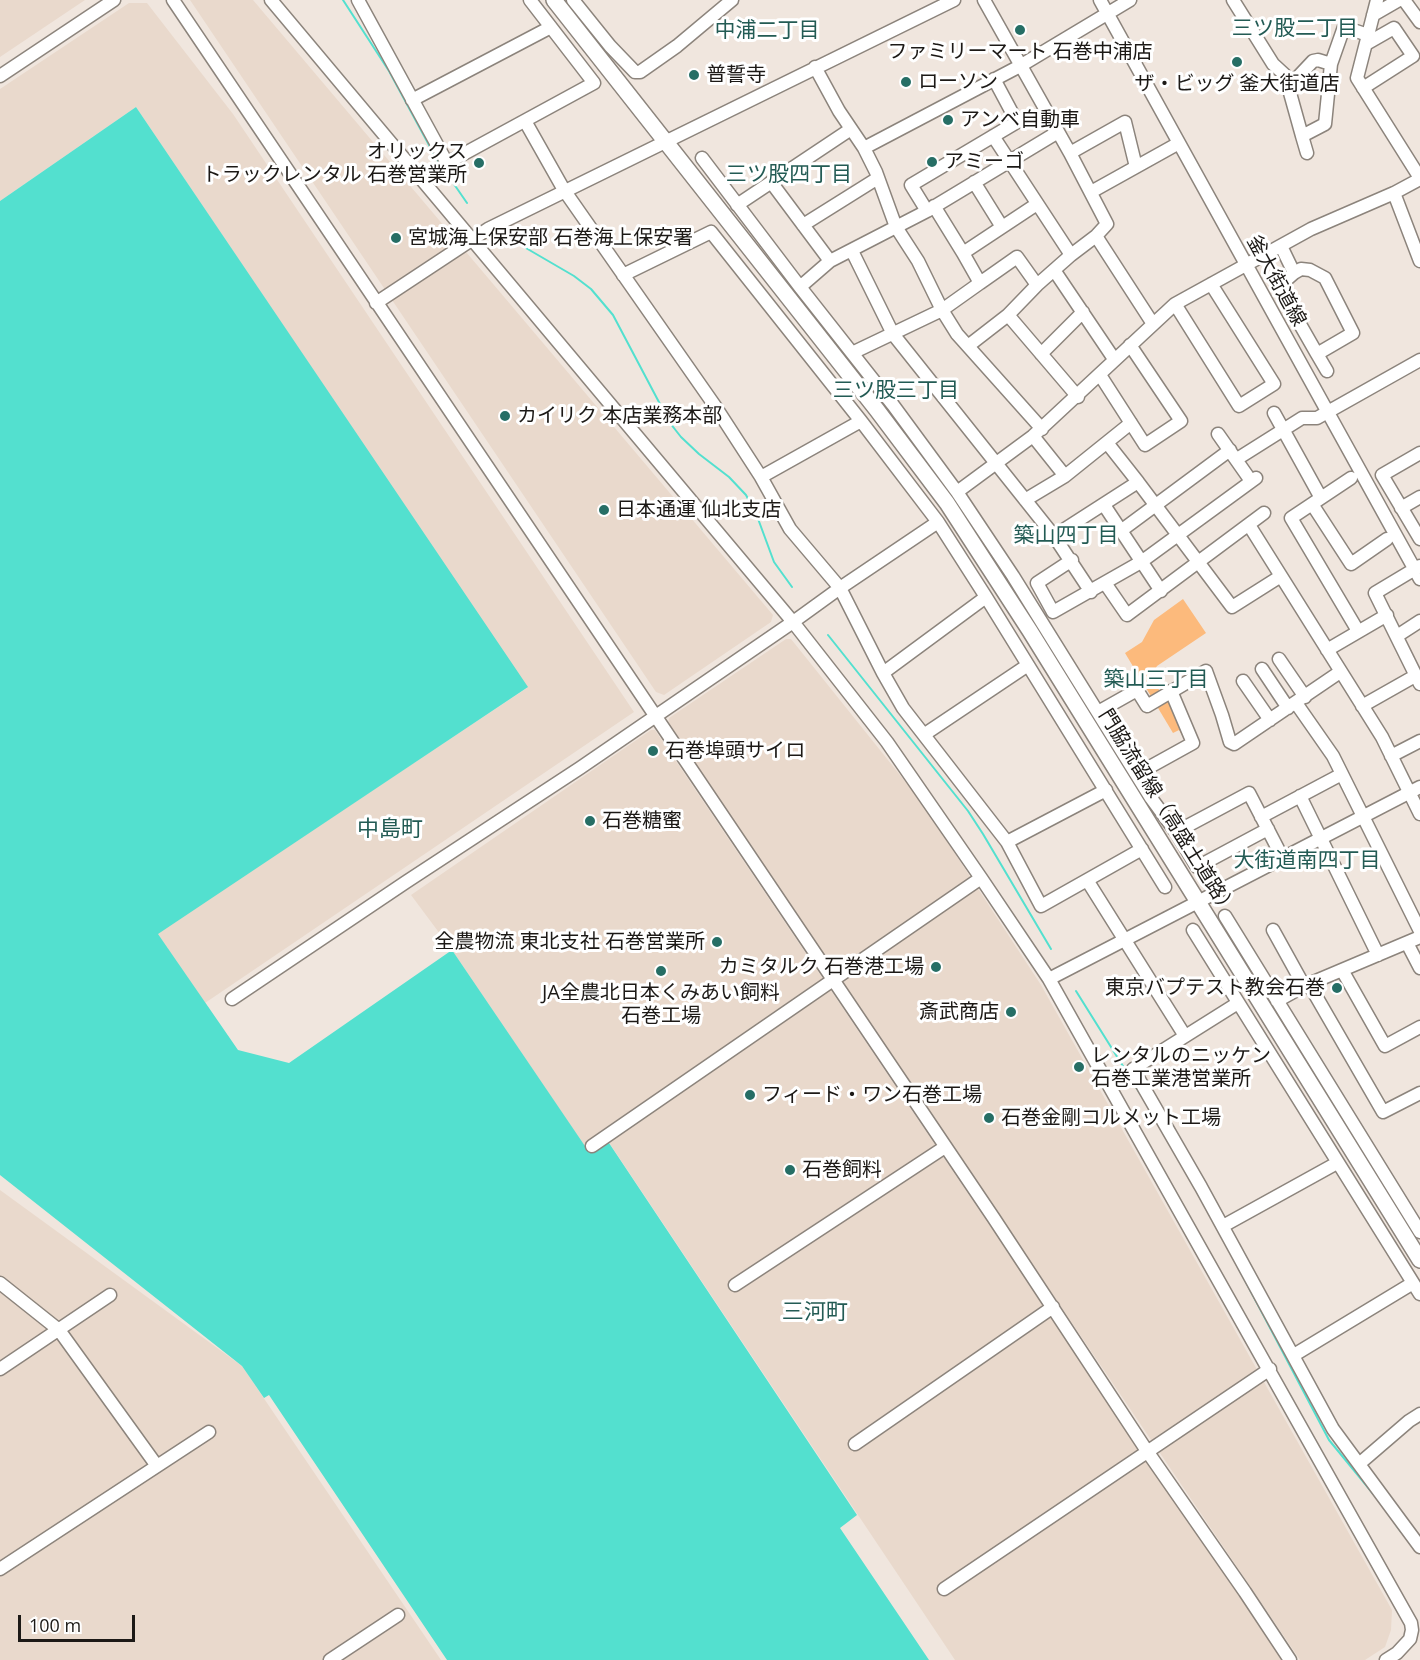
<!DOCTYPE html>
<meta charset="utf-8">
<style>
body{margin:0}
#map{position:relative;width:1420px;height:1660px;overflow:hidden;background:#f0e6de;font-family:"Open Sans",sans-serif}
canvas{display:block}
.scale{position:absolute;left:18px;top:1615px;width:117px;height:27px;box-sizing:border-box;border:3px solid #1c1916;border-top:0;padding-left:8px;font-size:18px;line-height:21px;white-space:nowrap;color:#1c1916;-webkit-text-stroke:4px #fff;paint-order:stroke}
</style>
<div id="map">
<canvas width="1420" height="1660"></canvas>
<div class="scale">100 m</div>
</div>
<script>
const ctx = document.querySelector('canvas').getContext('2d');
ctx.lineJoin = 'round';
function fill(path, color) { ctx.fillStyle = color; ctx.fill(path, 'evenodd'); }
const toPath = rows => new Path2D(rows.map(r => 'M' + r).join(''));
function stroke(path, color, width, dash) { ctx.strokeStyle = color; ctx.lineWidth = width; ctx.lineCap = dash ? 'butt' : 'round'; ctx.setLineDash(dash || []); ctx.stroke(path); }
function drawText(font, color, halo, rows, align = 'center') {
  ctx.font = font + ' "Open Sans","Noto Sans JP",sans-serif'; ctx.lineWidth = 6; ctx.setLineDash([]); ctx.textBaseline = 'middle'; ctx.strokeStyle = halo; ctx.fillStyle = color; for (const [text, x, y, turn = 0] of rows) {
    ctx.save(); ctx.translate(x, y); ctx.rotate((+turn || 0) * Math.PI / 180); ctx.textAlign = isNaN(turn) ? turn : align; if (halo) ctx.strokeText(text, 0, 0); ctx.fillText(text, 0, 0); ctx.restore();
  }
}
const built = toPath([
 [0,0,85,0,0,57],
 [190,0,253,0,773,615,771,622,664,695,656,692],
 [129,3,147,3,233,114,634,712,205,1003,157,933,527,688,136,107,0,201,0,89],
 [786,639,791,639,920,800,1041,985,1392,1610,1391,1630,1385,1647,1365,1660,1300,1660,668,726,669,718],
 [651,730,655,730,1283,1660,955,1660,608,1141,589,1153,452,950,411,895],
 [0,1190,242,1366,441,1660,0,1660]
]);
const green = toPath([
 [1183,599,1206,633,1157,666,1151,677,1161,693,1168,690,1186,735,1183,737,1179,730,1173,733,1125,653,1142,642,1154,620]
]);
const water = toPath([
 [136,107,528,687,158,934,238,1050,289,1063,452,950,589,1152,607,1140,857,1515,840,1528,929,1660,447,1660,269,1395,264,1398,242,1366,0,1175,0,201]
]);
const stream = toPath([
 [343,0,389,71,436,158,467,203],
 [519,244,574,276,591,289,613,315,670,423,681,437,699,454,729,477,746,495,757,516,774,562,792,587],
 [828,635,968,811,983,834,1051,949],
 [1076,991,1141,1095],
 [1237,1265,1329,1440,1375,1496],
 [1396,1525,1402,1533]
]);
const minor = toPath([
 [173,0,993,1217,1147,1451,1245,1592,1290,1660],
 [271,0,793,622,887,742,981,878,1049,979,1411,1623,1412,1630,1410,1639,1397,1653,1386,1660],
 [358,0,447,163,594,83,530,0],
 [573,0,610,46,635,72,640,72,677,46,732,0],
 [984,0,1070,153,1107,224,1096,236,1071,255,993,136],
 [1100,0,1420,579],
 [1233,0,1273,64,1285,75,1302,136,1325,124,1331,64],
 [1377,0,1357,78,1420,178],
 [1404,0,1420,22],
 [1373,15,1399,0],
 [815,67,839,111,864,148,876,172,896,227,918,261,942,310,957,334,1042,429],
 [0,76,114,0],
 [1287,81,1297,78,1313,61,1318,60,1331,64,1344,27,1368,35],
 [1363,88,1413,56,1394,28,1366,44],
 [412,100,551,27],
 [525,121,564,190,715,406,761,477,790,529,840,588,883,673,903,708,1007,842,1041,906,1142,849],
 [1302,136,1307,153],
 [864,148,1020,66,1130,0],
 [1070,153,1125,122,1136,167],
 [702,158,800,287,893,405,957,492,1013,576,1151,798,1176,832,1197,867,1268,829],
 [771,182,830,261],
 [974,182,1002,227],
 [1091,192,1179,143],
 [1394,193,1420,261],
 [737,205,851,129],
 [934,206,963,253],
 [927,211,911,185,1017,122,994,79],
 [803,225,878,178],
 [1096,236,1153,324],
 [1281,246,1294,273,1301,269,1310,270,1325,278,1353,333,1317,354,1285,298,1284,288,1286,280,1294,273],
 [852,251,893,334,1054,536,1091,592],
 [1054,270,1114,359],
 [623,275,711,232,861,421,938,522,986,597,1165,887],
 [980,283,1017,257,1037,285],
 [800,287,830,261,927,211,1058,132],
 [376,303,488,229,954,0],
 [1175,304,1239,406,1274,384,1211,284],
 [1008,315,1078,397],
 [968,346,1008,315,1037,285,1071,255],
 [852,353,942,310,980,283,963,253,1037,204],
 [1041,354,1083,312],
 [1317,354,1327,371],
 [1100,375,1145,445,1181,421,1130,345],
 [1274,413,1321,498],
 [1218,434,1251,481],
 [1033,436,1065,476],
 [1420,453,1382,475,1420,539],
 [1237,459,1302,418,1317,418,1420,360],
 [761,477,861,421],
 [1351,478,1291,518,1358,631],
 [1138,482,1232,607,1281,576],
 [957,492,1033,436,1175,304,1311,229,1394,193,1420,179],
 [1025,500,1065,476,1131,423],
 [1312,504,1351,564,1387,539],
 [1104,505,1161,591],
 [1401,508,1420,497],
 [1249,525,1382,737,1420,814],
 [1122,530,1230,450],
 [1054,536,1138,482,1108,444],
 [1072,560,1037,583,1053,612,1141,562,1256,478],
 [1420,566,1375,593,1420,684],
 [1105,583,1127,615,1264,513],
 [1397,636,1420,621],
 [1327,650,1387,615],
 [1279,659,1305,697],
 [1262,669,1288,708],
 [883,673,986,597],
 [1243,681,1270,720],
 [1296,703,1333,756,1420,931],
 [1362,706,1415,676],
 [1098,712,1137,690,1147,706,1206,671,1222,715,1230,742,1234,744,1340,672],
 [925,734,1028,665],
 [1391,756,1420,741],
 [1137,774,1193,743,1171,691],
 [1300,796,1378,955],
 [1261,817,1342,774],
 [1176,832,1249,793,1278,849],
 [1007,842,1106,790],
 [1087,880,1185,1036],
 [1225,916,1420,1232],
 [1193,930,1420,1294],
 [1273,930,1304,986],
 [1407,943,1420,968],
 [1342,970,1385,1046,1420,1027],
 [1049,979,1420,787],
 [1309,984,1383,1112,1420,1093],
 [232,999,406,882,580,768,793,622,840,588,938,522],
 [1277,1001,1304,986,1420,937],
 [1238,1003,1133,1069,1201,1187,1333,1429,1420,1547],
 [592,1146,981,878],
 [1223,1226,1337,1163],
 [0,1283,59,1330,157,1466],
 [735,1285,945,1147],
 [1294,1355,1413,1283],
 [0,1369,110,1295],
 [855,1444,1053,1307],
 [1359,1464,1409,1421,1420,1414],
 [0,1569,209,1432],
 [944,1589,1270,1369],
 [330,1660,398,1615]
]);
const major = toPath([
 [554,0,877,410,947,503,1030,631,1420,1260]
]);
const markers = [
 [1020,30,6,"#266e65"],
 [1237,62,6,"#266e65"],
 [694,75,6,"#266e65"],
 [906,82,6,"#266e65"],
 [948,120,6,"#266e65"],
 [932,162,6,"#266e65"],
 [479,163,6,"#266e65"],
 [396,238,6,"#266e65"],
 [505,416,6,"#266e65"],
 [604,510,6,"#266e65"],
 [653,751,6,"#266e65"],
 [590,821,6,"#266e65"],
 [717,942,6,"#266e65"],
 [936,967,6,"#266e65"],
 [661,971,6,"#266e65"],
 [1337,988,6,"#266e65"],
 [1011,1012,6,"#266e65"],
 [1079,1067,6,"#266e65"],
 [750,1095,6,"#266e65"],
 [989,1118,6,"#266e65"],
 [790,1170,6,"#266e65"]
];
const poiNames = [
 ["ファミリーマート 石巻中浦店",1020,52,"center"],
 ["普誓寺",706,75],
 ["ローソン",918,82],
 ["ザ・ビッグ 釜大街道店",1237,84,"center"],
 ["アンベ自動車",960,120],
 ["オリックス",467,152,"right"],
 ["トラックレンタル 石巻営業所",467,175,"right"],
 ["アミーゴ",944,162],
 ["宮城海上保安部 石巻海上保安署",408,238],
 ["カイリク 本店業務本部",517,416],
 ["日本通運 仙北支店",616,510],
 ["石巻埠頭サイロ",665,751],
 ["石巻糖蜜",602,821],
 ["全農物流 東北支社 石巻営業所",705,942,"right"],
 ["カミタルク 石巻港工場",924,967,"right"],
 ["東京バプテスト教会石巻",1325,988,"right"],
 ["JA全農北日本くみあい飼料",661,993,"center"],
 ["石巻工場",661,1016,"center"],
 ["斎武商店",999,1012,"right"],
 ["レンタルのニッケン",1091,1056],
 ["石巻工業港営業所",1091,1079],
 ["フィード・ワン石巻工場",762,1095],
 ["石巻金剛コルメット工場",1001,1118],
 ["石巻飼料",802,1170]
];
const streetNames = [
 ["釜大街道線",1276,281,61],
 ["門脇流留線（高盛土道路）",1167,813,58]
];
const neighbourhoodNames = [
 ["三ツ股二丁目",1295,29],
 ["中浦二丁目",767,31],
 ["三ツ股四丁目",789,175],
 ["三ツ股三丁目",896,391],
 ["築山四丁目",1066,536],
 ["築山三丁目",1156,680],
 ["大街道南四丁目",1307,861]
];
const quarterNames = [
 ["中島町",390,830],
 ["三河町",815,1313]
];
fill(built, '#e9d9cc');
fill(green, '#fcba7c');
fill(water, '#53e0cf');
stroke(stream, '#53e0cf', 2);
stroke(minor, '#8c847c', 15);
stroke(major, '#8c847c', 18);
stroke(minor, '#fff', 12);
stroke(major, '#fff', 15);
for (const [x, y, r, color] of markers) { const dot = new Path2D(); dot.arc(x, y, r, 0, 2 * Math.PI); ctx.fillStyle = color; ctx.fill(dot); stroke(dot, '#fff', 2); }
drawText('20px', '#1c1916', '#fff', poiNames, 'left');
drawText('20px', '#1c1916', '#fff', streetNames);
drawText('21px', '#235b54', '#fff', neighbourhoodNames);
drawText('22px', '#235b54', '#fff', quarterNames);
</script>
